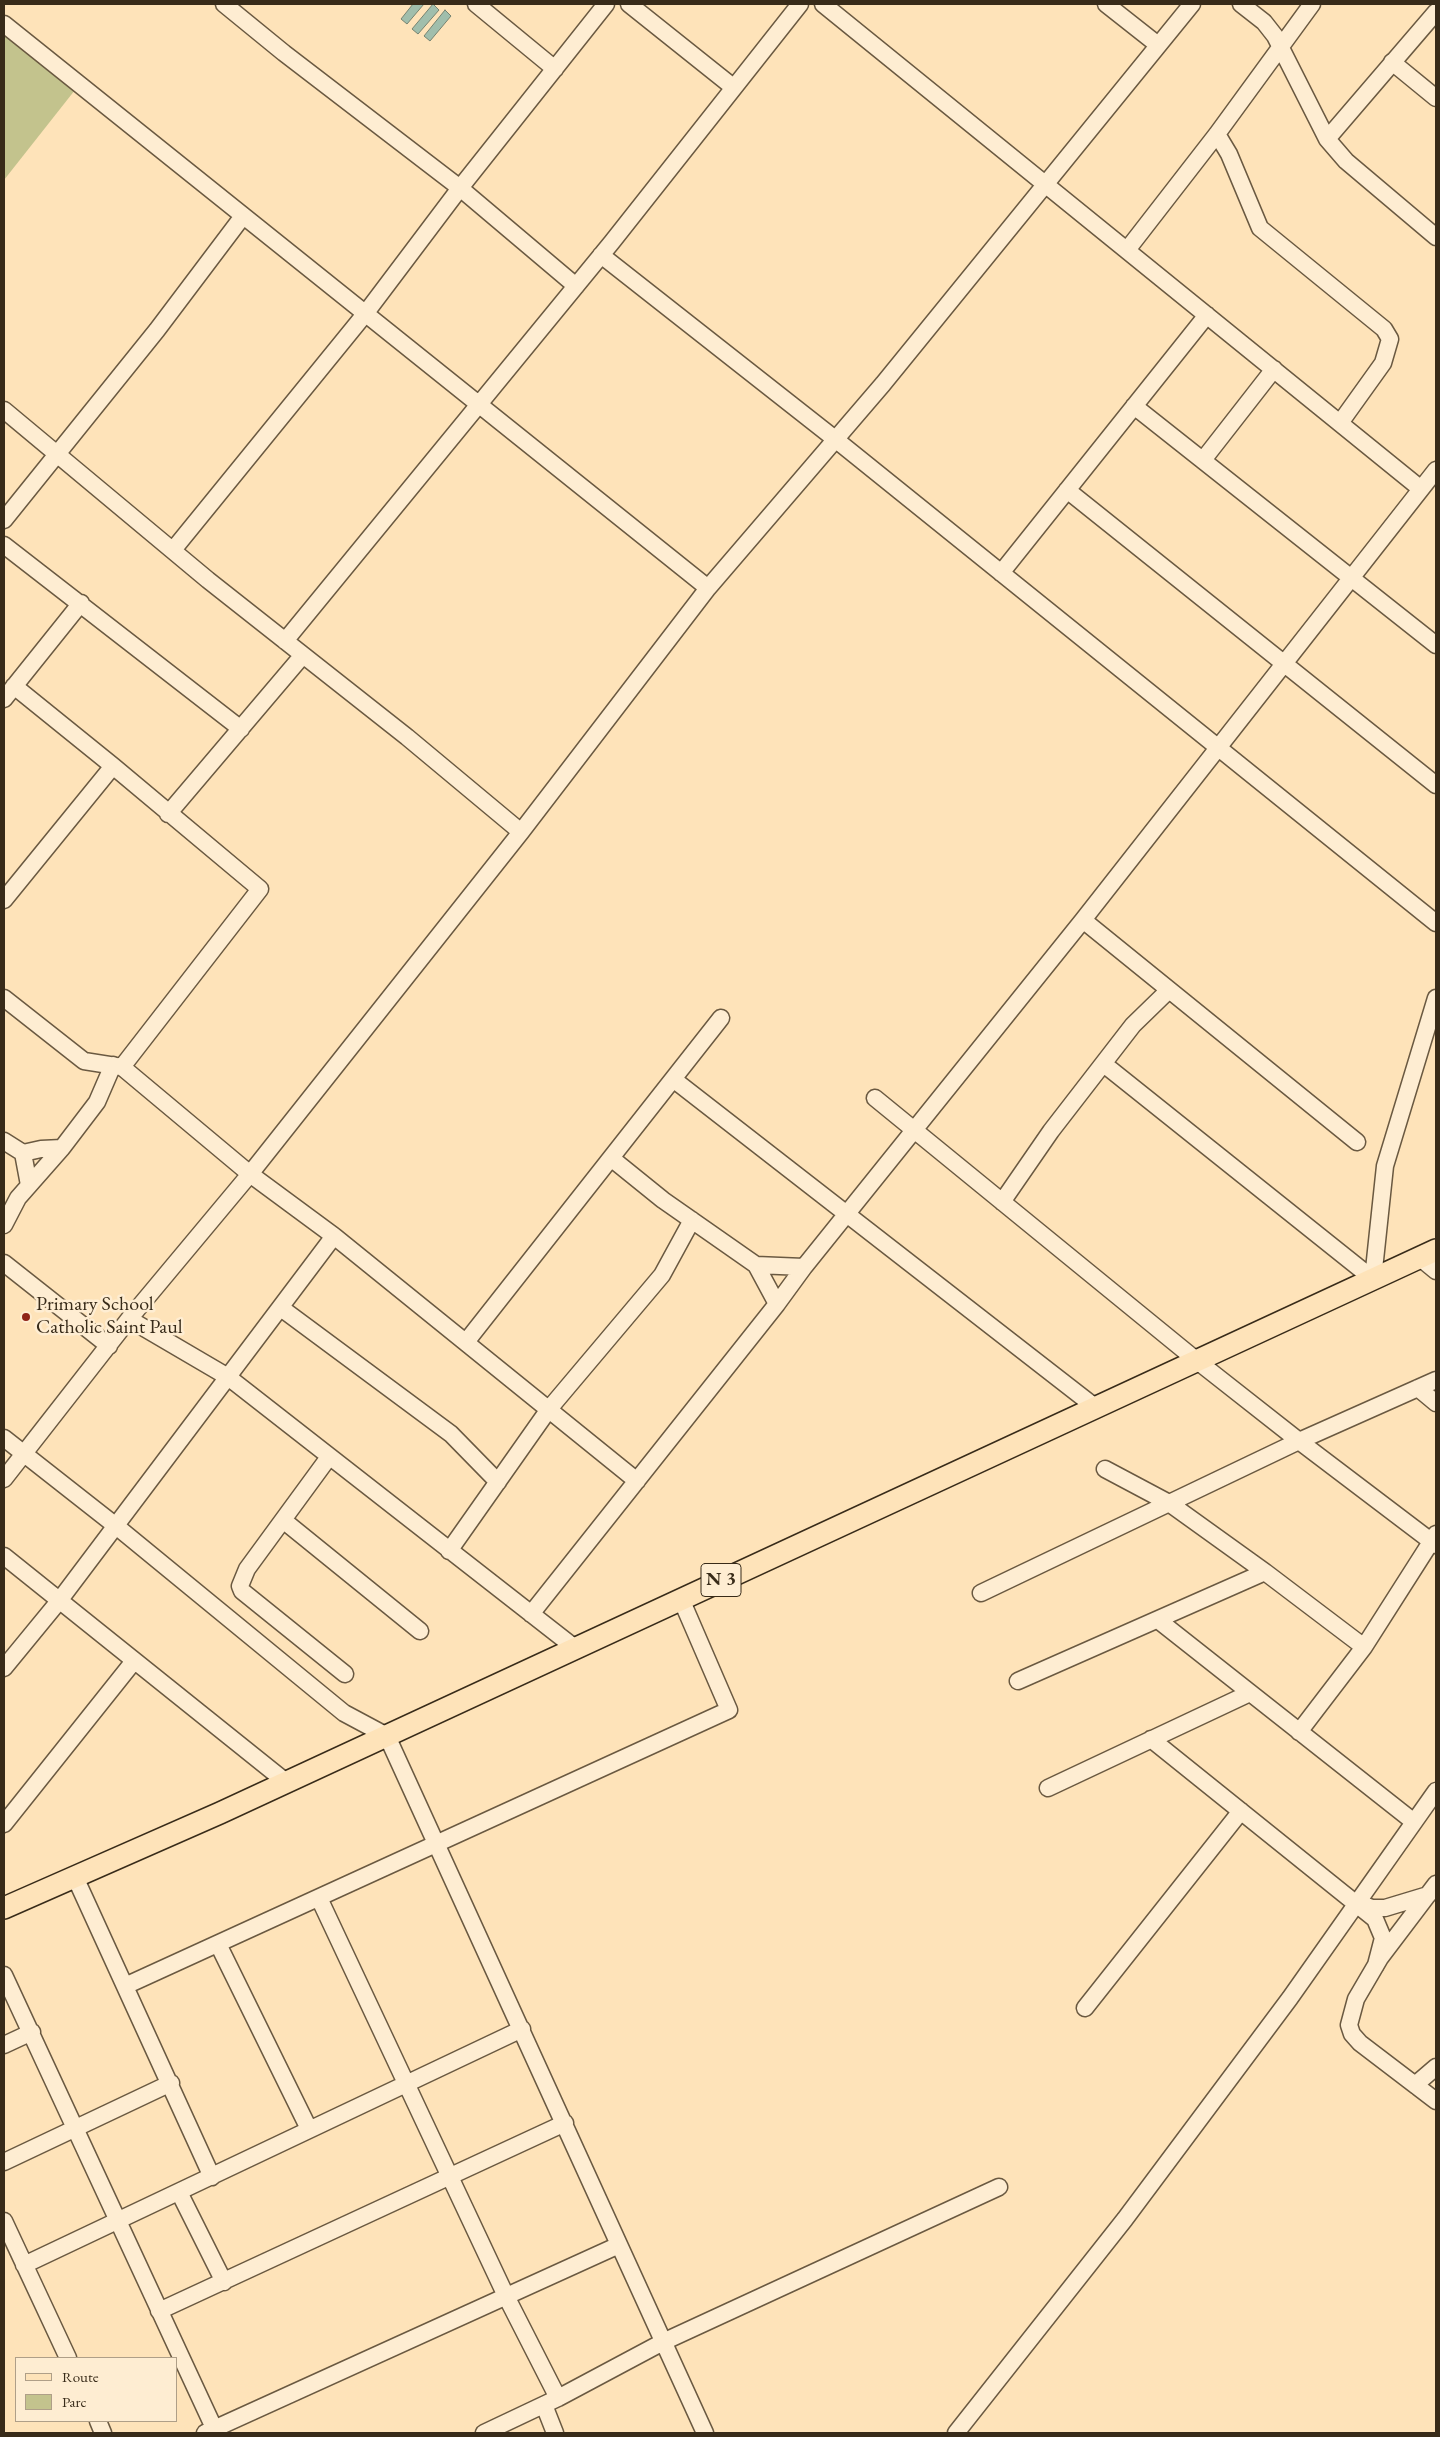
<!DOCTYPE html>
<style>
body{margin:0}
#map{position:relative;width:1440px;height:2437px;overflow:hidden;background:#fee3b9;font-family:"EB Garamond",serif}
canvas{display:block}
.frame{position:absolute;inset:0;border:5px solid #382b19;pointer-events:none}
.legend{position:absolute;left:15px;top:2357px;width:162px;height:65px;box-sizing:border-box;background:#feedd2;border:1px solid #af9f88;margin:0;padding:6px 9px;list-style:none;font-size:15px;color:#382b19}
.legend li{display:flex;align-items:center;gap:10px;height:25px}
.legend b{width:25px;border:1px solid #af9f88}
</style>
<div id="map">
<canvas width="1440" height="2437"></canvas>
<div class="frame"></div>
<ul class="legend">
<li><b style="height:6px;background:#fee3b9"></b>Route</li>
<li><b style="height:14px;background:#c3c38d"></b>Parc</li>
</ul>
</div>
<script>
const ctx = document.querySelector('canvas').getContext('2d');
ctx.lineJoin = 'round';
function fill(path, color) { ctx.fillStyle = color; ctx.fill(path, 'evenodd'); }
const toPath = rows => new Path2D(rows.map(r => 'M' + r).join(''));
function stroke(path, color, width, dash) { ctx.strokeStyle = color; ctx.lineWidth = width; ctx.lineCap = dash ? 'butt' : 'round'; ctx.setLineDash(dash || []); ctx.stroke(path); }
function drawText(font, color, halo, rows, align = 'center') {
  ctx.font = font + ' "EB Garamond",serif'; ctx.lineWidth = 5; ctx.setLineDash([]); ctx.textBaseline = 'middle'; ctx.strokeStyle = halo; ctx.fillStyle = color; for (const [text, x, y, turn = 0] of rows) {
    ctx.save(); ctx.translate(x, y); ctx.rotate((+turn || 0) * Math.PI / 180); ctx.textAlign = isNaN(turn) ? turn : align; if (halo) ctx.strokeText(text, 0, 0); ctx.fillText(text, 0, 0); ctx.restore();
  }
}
const green = toPath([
 [4,33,75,90,4,180]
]);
const water = toPath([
 [413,4,424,4,407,24,401,19,413,4],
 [433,4,439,10,418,34,412,29,433,4],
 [445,10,451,16,430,41,424,36,445,10]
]);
const minor = toPath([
 [224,4,284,53,460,188,576,286],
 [476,4,555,69],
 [629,4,733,87],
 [823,4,1421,489],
 [1106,4,1158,45],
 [1241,4,1264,22,1275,36,1327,139,1346,161,1436,237],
 [4,24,708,588],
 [1392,62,1436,98],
 [1217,134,1229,154,1260,228,1384,329,1390,339,1383,363,1340,423],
 [1327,139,1436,12],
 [1127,250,1217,134,1312,4],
 [601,255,835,439,1436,923],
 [1134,406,1436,645],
 [4,410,208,580,407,737,521,832],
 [1203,460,1274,369],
 [1067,490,1436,785],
 [4,520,157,330,243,216],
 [4,545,241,729],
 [173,550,365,314,460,188,606,4],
 [1001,573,1207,315],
 [285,641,612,242,800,4],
 [14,686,113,766,260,889,122,1067],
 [4,699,81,603],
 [168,814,303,655],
 [4,900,113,766],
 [1083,920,1357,1142],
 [4,998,84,1061,122,1067,250,1174,334,1236,637,1481],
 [1105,1065,1373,1279],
 [673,1079,1095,1407],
 [875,1098,1196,1360,1299,1441,1436,1545],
 [4,1141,23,1153,41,1149,62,1148,97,1102,113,1065],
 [23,1153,29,1185],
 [611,1158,663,1200,756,1265,777,1304],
 [1002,1202,1051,1131,1133,1025,1169,990],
 [4,1225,18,1198,62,1148],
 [1419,1257,1436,1271],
 [4,1263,109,1346],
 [756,1265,804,1267],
 [1373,1279,1385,1166,1436,998],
 [281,1308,451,1434,498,1482],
 [129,1319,228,1377,575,1648],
 [466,1342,721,1018],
 [1418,1388,1436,1403],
 [4,1438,116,1526,344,1713,387,1736,705,2433],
 [329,1457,247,1569,240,1586,242,1591,345,1674],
 [1105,1469,1169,1503,1265,1572,1364,1647],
 [4,1479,129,1319,250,1174,521,832,708,588,883,384,1192,4],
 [283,1520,420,1631],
 [449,1551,549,1409,662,1275,692,1220],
 [4,1556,286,1782],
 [981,1593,1299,1441,1436,1380],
 [531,1614,777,1304,804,1267,1083,920,1436,470],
 [1158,1620,1414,1822],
 [4,1668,59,1601,334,1236],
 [1018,1681,1265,1572],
 [1299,1732,1364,1647,1436,1534],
 [1151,1739,1375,1919,1383,1938,1376,1965],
 [1048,1788,1250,1693],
 [4,1824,134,1661],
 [75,1877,212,2177],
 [1436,1884,1380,1958,1356,1999,1349,2025,1352,2034,1360,2043,1436,2101],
 [319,1898,506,2296,558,2398],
 [1361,1904,1372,1908,1385,1908,1428,1895],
 [218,1944,309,2129],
 [4,1975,214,2428],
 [125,1986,729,1710,681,1599],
 [1085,2008,1241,1811],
 [4,2045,32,2032],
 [1415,2085,1436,2067],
 [4,2162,171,2083],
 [179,2192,224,2282],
 [4,2221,68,2358],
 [24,2265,522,2029],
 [159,2311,565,2123],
 [544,2405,555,2433],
 [98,2421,103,2433],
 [205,2433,619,2245],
 [484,2433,558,2398,663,2342,999,2187],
 [956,2433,1125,2219,1290,1998,1436,1791]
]);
const major = toPath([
 [4,1908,220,1813,1436,1250]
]);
const markers = [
 [26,1317,5,"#8f2418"]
];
const shields = [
 [721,1580,40]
];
const shieldNames = [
 ["N 3",721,1580]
];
const poiNames = [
 ["Primary School",36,1305],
 ["Catholic Saint Paul",36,1328]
];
fill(green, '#c3c38d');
fill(water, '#a0beac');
stroke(water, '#768371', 1);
stroke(minor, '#6a5941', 19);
stroke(major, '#382b19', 24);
stroke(minor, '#feedd2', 16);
stroke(major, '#fee3b9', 21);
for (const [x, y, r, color] of markers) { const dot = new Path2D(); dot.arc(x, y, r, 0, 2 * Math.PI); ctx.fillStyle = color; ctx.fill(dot); stroke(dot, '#feedd2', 2); }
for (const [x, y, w] of shields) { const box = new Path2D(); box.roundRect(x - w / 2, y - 16.5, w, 33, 4); ctx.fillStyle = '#feedd2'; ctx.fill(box); stroke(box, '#382b19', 1); }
drawText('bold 19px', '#382b19', null, shieldNames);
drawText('20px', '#382b19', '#feedd2', poiNames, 'left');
</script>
